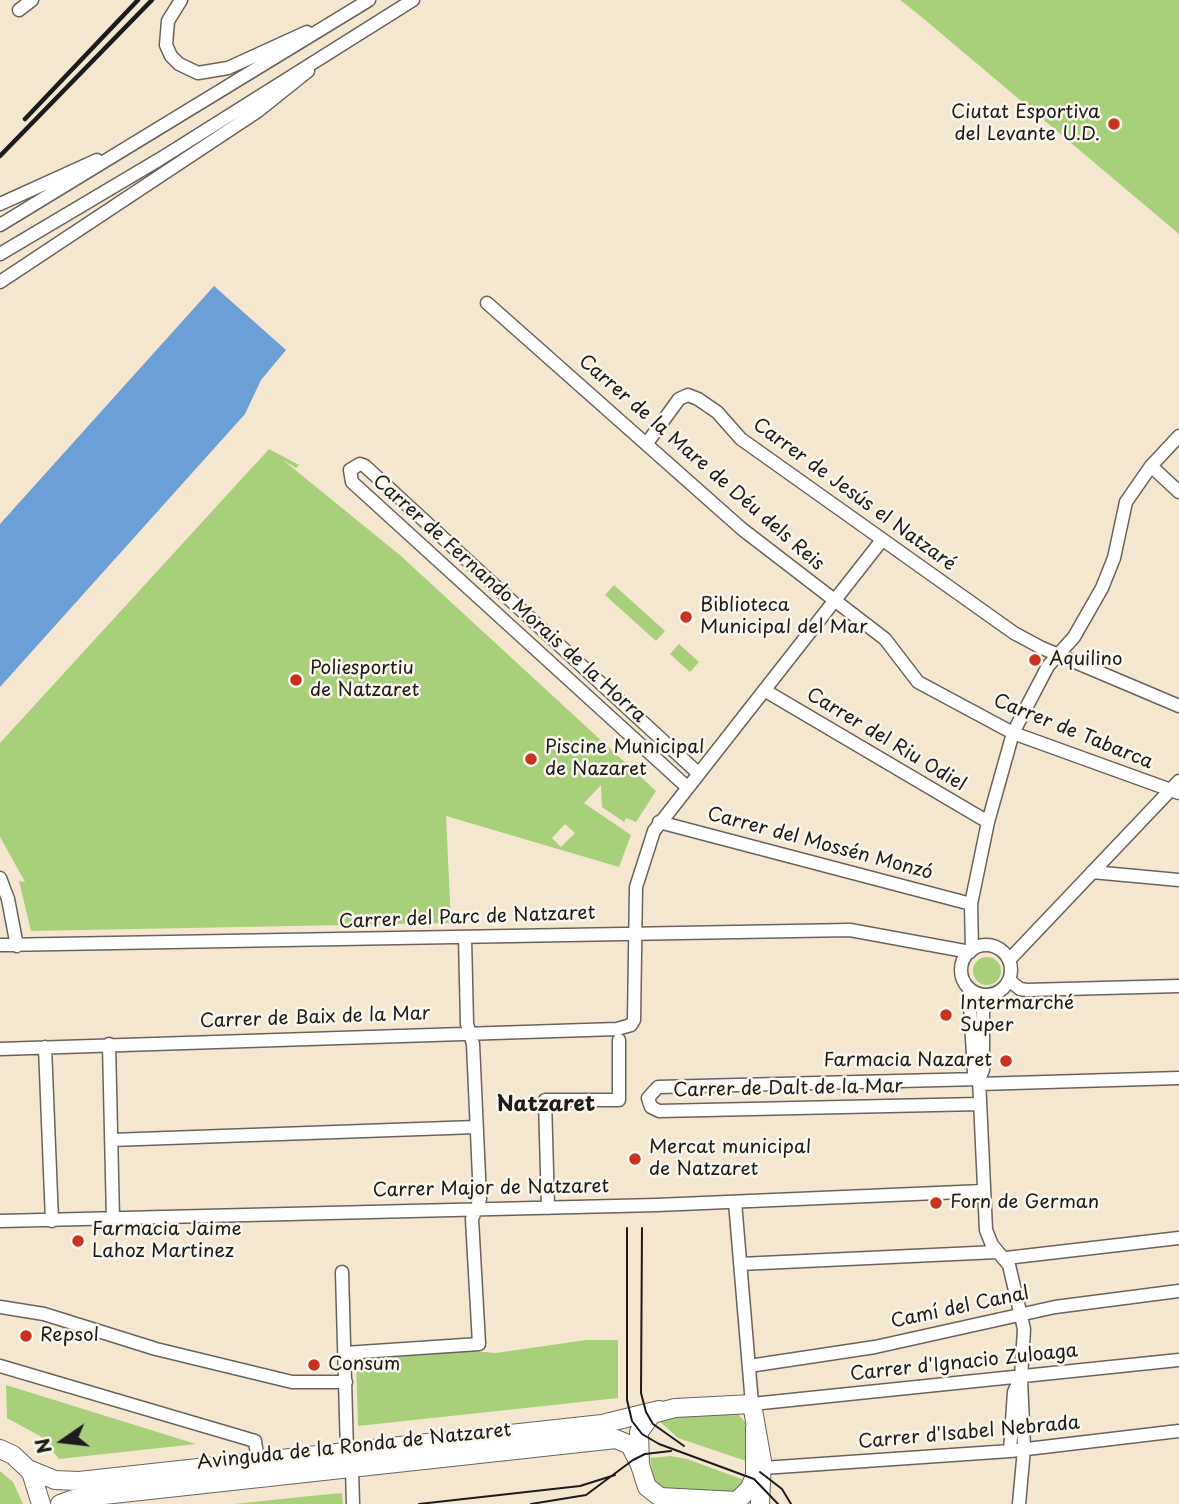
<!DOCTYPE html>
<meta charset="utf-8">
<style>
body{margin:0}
#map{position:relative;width:1179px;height:1504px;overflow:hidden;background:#f5e7cf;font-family:"Playpen Sans",sans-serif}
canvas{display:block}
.north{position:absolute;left:28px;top:1406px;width:70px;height:70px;-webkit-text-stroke:5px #fbf7ec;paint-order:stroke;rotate:256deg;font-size:19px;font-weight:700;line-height:28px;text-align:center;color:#1c1c1c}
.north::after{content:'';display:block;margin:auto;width:24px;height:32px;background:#1c1c1c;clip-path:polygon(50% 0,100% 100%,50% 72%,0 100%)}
</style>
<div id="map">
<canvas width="1179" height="1504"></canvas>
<div class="north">N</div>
</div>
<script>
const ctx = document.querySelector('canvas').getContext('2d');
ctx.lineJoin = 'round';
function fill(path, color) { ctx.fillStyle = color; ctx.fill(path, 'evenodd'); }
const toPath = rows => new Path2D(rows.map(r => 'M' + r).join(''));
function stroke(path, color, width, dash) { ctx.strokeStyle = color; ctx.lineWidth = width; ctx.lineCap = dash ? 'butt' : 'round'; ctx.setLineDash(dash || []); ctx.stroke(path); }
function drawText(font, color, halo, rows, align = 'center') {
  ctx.font = font + ' "Playpen Sans",sans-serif'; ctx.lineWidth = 5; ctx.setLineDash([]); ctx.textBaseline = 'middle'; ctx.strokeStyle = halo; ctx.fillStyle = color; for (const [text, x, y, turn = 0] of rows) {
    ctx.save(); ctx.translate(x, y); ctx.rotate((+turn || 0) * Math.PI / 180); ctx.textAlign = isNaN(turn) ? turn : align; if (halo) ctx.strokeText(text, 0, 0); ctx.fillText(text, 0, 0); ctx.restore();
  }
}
const green = toPath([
 [900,0,1179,0,1179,234,918,14],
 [269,449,299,465,296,468,283,460,401,556,656,791,636,822,626,818,624,822,602,807,601,785,584,803,631,835,619,867,446,816,451,923,31,931,19,881,25,882,0,837,0,743],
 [565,824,575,833,561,847,552,838],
 [614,585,665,631,656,641,605,595],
 [679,644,699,662,690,672,670,654],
 '973 971a14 14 0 1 1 28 0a14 14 0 1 1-28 0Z',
 [586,1340,618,1340,618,1398,358,1426,356,1360,472,1351,496,1353],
 [6,1385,196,1444,59,1459,40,1436,7,1418],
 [735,1411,746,1423,749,1462,678,1438,656,1418],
 [671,1456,687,1459,747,1481,736,1491,729,1492,664,1489,654,1481,650,1458],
 [0,1471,13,1482,23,1504,0,1504],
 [342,1493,343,1504,234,1504,320,1495]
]);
const water = toPath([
 [214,286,286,350,261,380,245,414,0,687,0,524]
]);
const street = toPath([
 [181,0,168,21,166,45,171,56,179,64,198,73,228,68,307,32],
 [19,10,32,0],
 [0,204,97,160],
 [0,225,369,0],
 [0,254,160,159,413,0],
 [0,282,258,111,308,71],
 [487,303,742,529,885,639,918,682,1013,733,1179,793],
 [647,443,679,399,688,395,698,399,717,412,741,439,1014,633,1042,648,1179,706],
 [1151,466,1179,492],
 [764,690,988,822],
 [687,787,352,482,350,470,360,464,365,466,698,773],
 [659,822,971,904],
 [1092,872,1179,880],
 [0,878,8,899,17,946],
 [0,945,850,930,970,952],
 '961 970a25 25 0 1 1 50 0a25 25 0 1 1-50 0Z',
 [972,950,971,904,988,822,1013,733,1048,666,1074,637,1102,588,1114,558,1126,502,1151,466,1179,436],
 [1009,960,1179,781],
 [1009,980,1020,989,1027,990,1179,986],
 [969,988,974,1072,979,1079],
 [990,995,983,1012,983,1070,979,1079,986,1230,992,1245,1009,1265,1024,1329,1021,1377,1014,1392,1010,1451],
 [109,1044,113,1219],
 [45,1047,52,1221],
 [0,1049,617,1029,631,1025,634,1020,636,887,654,831,882,540],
 [979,1079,658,1087,648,1098,651,1107,659,1111,980,1104],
 [979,1084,1179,1078],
 [111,1140,476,1127],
 [735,1202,752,1404,1179,1360],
 [548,1208,545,1100,619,1100,619,1040],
 [0,1221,657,1205,984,1191],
 [1006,1258,1179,1238],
 [740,1264,997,1252],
 [342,1272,347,1452],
 [0,1307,44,1314,156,1349,292,1382,346,1382],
 [345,1353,479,1344,472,1219,480,1199,473,1044,467,1024,465,938],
 [0,1366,255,1441,258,1461],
 [749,1366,875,1347,1055,1307,1179,1291],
 [763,1468,1010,1451,1179,1431],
 [352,1469,353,1504],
 [1019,1504,1024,1449,1021,1378]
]);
const secondary = toPath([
 [755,1427,755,1475,750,1488,737,1501,660,1497,647,1487,640,1465,639,1432,652,1414,675,1408,752,1404,762,1461,760,1504],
 [0,1449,13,1455,31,1472,41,1504],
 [28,1469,55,1480,79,1481,602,1424,659,1410],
 [60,1504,77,1498,616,1439,630,1445,640,1465]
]);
const tram = toPath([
 [627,1228,627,1400,632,1421,642,1434,659,1444,754,1479,778,1504],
 [642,1228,641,1393,646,1412,653,1424,684,1446],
 [760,1472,782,1489,791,1504],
 [419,1504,580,1486,615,1475],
 [531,1504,586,1495,633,1460,645,1454,671,1451]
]);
const rail = toPath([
 [25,119,138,0],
 [0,156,152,0]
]);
const markers = [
 [1114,124,7,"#c8321e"],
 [686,617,7,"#c8321e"],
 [1035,660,7,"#c8321e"],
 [296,680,7,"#c8321e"],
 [531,759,7,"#c8321e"],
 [946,1015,7,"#c8321e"],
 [1006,1061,7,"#c8321e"],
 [635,1159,7,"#c8321e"],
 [936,1203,7,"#c8321e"],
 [78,1241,7,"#c8321e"],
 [26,1336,7,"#c8321e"],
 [314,1365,7,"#c8321e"]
];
const poiNames = [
 ["Ciutat Esportiva",1100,113,"right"],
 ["del Levante U.D.",1100,135,"right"],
 ["Biblioteca",700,606],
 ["Municipal del Mar",700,628],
 ["Aquilino",1049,660],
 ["Poliesportiu",310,669],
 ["de Natzaret",310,691],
 ["Piscine Municipal",545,748],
 ["de Nazaret",545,770],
 ["Intermarché",960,1004],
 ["Super",960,1026],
 ["Farmacia Nazaret",992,1061,"right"],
 ["Mercat municipal",649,1148],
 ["de Natzaret",649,1170],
 ["Forn de German",950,1203],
 ["Farmacia Jaime",92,1230],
 ["Lahoz Martinez",92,1252],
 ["Repsol",40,1336],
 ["Consum",328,1365]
];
const streetNames = [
 ["Carrer de la Mare de Déu dels Reis",701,463,41],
 ["Carrer de Jesús el Natzaré",854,495,36],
 ["Carrer de Fernando Morais de la Horra",509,599,42],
 ["Carrer de Tabarca",1073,732,22],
 ["Carrer del Riu Odiel",886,740,31],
 ["Carrer del Mossén Monzó",820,844,15],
 ["Carrer del Parc de Natzaret",467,918,-2],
 ["Carrer de Baix de la Mar",315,1018,-2],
 ["Carrer de Dalt de la Mar",788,1089,-1],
 ["Carrer Major de Natzaret",491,1189,-1],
 ["Camí del Canal",960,1308,-12],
 ["Carrer d'Ignacio Zuloaga",964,1363,-6],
 ["Carrer d'Isabel Nebrada",969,1433,-5],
 ["Avinguda de la Ronda de Natzaret",354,1447,-6]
];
const neighbourhoodNames = [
 ["Natzaret",546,1105]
];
fill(green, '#a8d07b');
fill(water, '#6c9ed7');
stroke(street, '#68635b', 15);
stroke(secondary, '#68635b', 20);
stroke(street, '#fff', 12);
stroke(secondary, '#fff', 18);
stroke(tram, '#1c1c1c', 2);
stroke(rail, '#1c1c1c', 4.5);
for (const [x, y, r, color] of markers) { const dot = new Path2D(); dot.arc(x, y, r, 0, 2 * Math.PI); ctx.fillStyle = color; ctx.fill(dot); stroke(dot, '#fbf7ec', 2.5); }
drawText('19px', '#1c1c1c', '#fbf7ec', poiNames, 'left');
drawText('19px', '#1c1c1c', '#fbf7ec', streetNames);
drawText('bold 21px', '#1c1c1c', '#fbf7ec', neighbourhoodNames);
</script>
